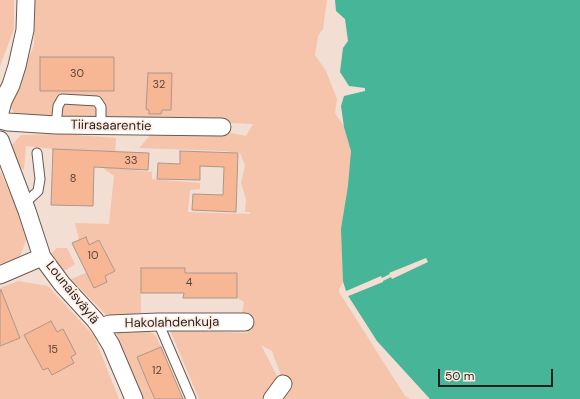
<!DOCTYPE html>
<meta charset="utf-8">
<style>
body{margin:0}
#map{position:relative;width:580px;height:399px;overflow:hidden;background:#f2ded3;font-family:"DM Sans",sans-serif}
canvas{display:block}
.scale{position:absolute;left:438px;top:369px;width:115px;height:18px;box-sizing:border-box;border:2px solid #261e1a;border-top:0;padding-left:5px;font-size:12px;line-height:14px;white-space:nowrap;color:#261e1a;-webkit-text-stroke:3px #fdece3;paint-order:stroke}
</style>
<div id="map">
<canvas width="580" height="399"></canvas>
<div class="scale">50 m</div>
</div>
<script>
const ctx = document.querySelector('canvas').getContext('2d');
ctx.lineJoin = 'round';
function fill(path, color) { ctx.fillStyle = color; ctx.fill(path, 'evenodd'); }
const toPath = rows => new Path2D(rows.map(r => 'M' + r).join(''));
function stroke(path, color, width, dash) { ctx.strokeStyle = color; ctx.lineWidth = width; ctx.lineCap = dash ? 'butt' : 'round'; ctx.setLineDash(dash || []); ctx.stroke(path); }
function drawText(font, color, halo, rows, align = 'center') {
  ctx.font = font + ' "DM Sans",sans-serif'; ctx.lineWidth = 3.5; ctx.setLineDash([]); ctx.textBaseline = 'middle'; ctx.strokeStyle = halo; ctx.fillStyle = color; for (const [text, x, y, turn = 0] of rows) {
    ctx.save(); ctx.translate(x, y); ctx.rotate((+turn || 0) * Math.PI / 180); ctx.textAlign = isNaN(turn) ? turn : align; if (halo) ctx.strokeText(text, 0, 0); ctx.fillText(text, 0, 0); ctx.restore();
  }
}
const green = toPath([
 [0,0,14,0,14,29,0,66],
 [35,0,327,0,323,29,318,36,315,55,326,71,337,99,335,113,351,136,430,399,377,341,347,294,343,282,339,289,339,292,405,396,410,399,284,399,293,386,280,375,280,373,272,351,261,345,278,378,261,399,199,399,170,330,248,333,242,314,244,302,237,298,237,273,185,273,141,268,141,313,109,318,71,279,86,273,94,288,107,282,105,276,115,271,100,240,89,245,85,237,79,240,75,223,109,224,114,176,103,168,95,151,53,149,26,146,24,170,15,164,12,145,21,135,63,134,116,138,114,168,152,172,152,179,200,183,200,189,190,190,188,212,250,214,250,212,245,212,246,199,241,183,245,165,240,153,224,151,139,148,152,133,223,131,246,136,253,124,150,119,16,117,10,105,34,45],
 [0,171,28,235,19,259,0,266],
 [57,248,67,248,75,264,63,272,52,253],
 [18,281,48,286,94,336,119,399,0,399,0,288],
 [115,330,149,331,156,336,161,347,138,357,155,399,143,399]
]);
const water = toPath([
 [335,0,580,0,580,399,430,399,377,341,347,294,343,281,341,229,348,186,351,151,344,127,341,106,344,96,365,91,365,88,349,86,340,72,343,48,348,41,345,19,336,11]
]);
const pier = toPath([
 [426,258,428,262,392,279,391,277,383,281,383,282,346,297,344,292,381,276,382,278,390,274,389,273]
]);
const building = toPath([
 [40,57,114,57,114,91,40,91,40,57],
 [148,73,172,73,171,110,162,110,161,114,149,114,149,110,146,109,148,73],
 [53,149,149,153,148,170,94,167,93,206,51,205,53,149],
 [180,151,238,153,236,212,192,210,193,194,223,195,224,167,200,166,200,180,157,179,158,163,180,164,180,151],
 [86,237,89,245,99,240,115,271,105,276,107,282,94,288,72,243,86,237],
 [141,268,185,268,185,273,237,273,237,298,183,298,184,293,141,293,141,268],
 [1,290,20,338,0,346,0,291,1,290],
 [51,321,57,332,63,329,76,354,71,357,74,363,52,375,48,368,43,370,24,335,51,321],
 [161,347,183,399,155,399,149,386,137,357,161,347]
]);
const service = toPath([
 [56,125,58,106,62,99,97,101,101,107,101,126],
 [24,204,38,191,40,179,37,153],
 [158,322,191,399]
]);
const minor = toPath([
 [0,112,3,101,11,85,17,66,25,30,26,0],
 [0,120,8,122,56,125,222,127],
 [0,140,27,211,42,257,62,284,95,320,100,327,111,345,134,399],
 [0,275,42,257],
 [100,327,110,324,158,322,245,322],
 [272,399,283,384]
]);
const numberNames = [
 ["30",77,74],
 ["32",159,85],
 ["33",131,161],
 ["8",73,179],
 ["10",93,256],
 ["4",189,283],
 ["15",53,350],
 ["12",157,371]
];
const streetNames = [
 ["Tiirasaarentie",111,126,1],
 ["Lounaisväylä",72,293,51],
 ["Hakolahdenkuja",172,323,-1]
];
fill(green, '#f5c4aa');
fill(water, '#47b598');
fill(pier, '#f2ded3');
fill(building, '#f7b694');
stroke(building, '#ab978d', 1);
stroke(service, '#6b5a50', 11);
stroke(minor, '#6b5a50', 19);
stroke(service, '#fff', 9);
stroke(minor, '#fff', 17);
drawText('11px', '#5a4438', null, numberNames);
drawText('13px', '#261e1a', '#fdece3', streetNames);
</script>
